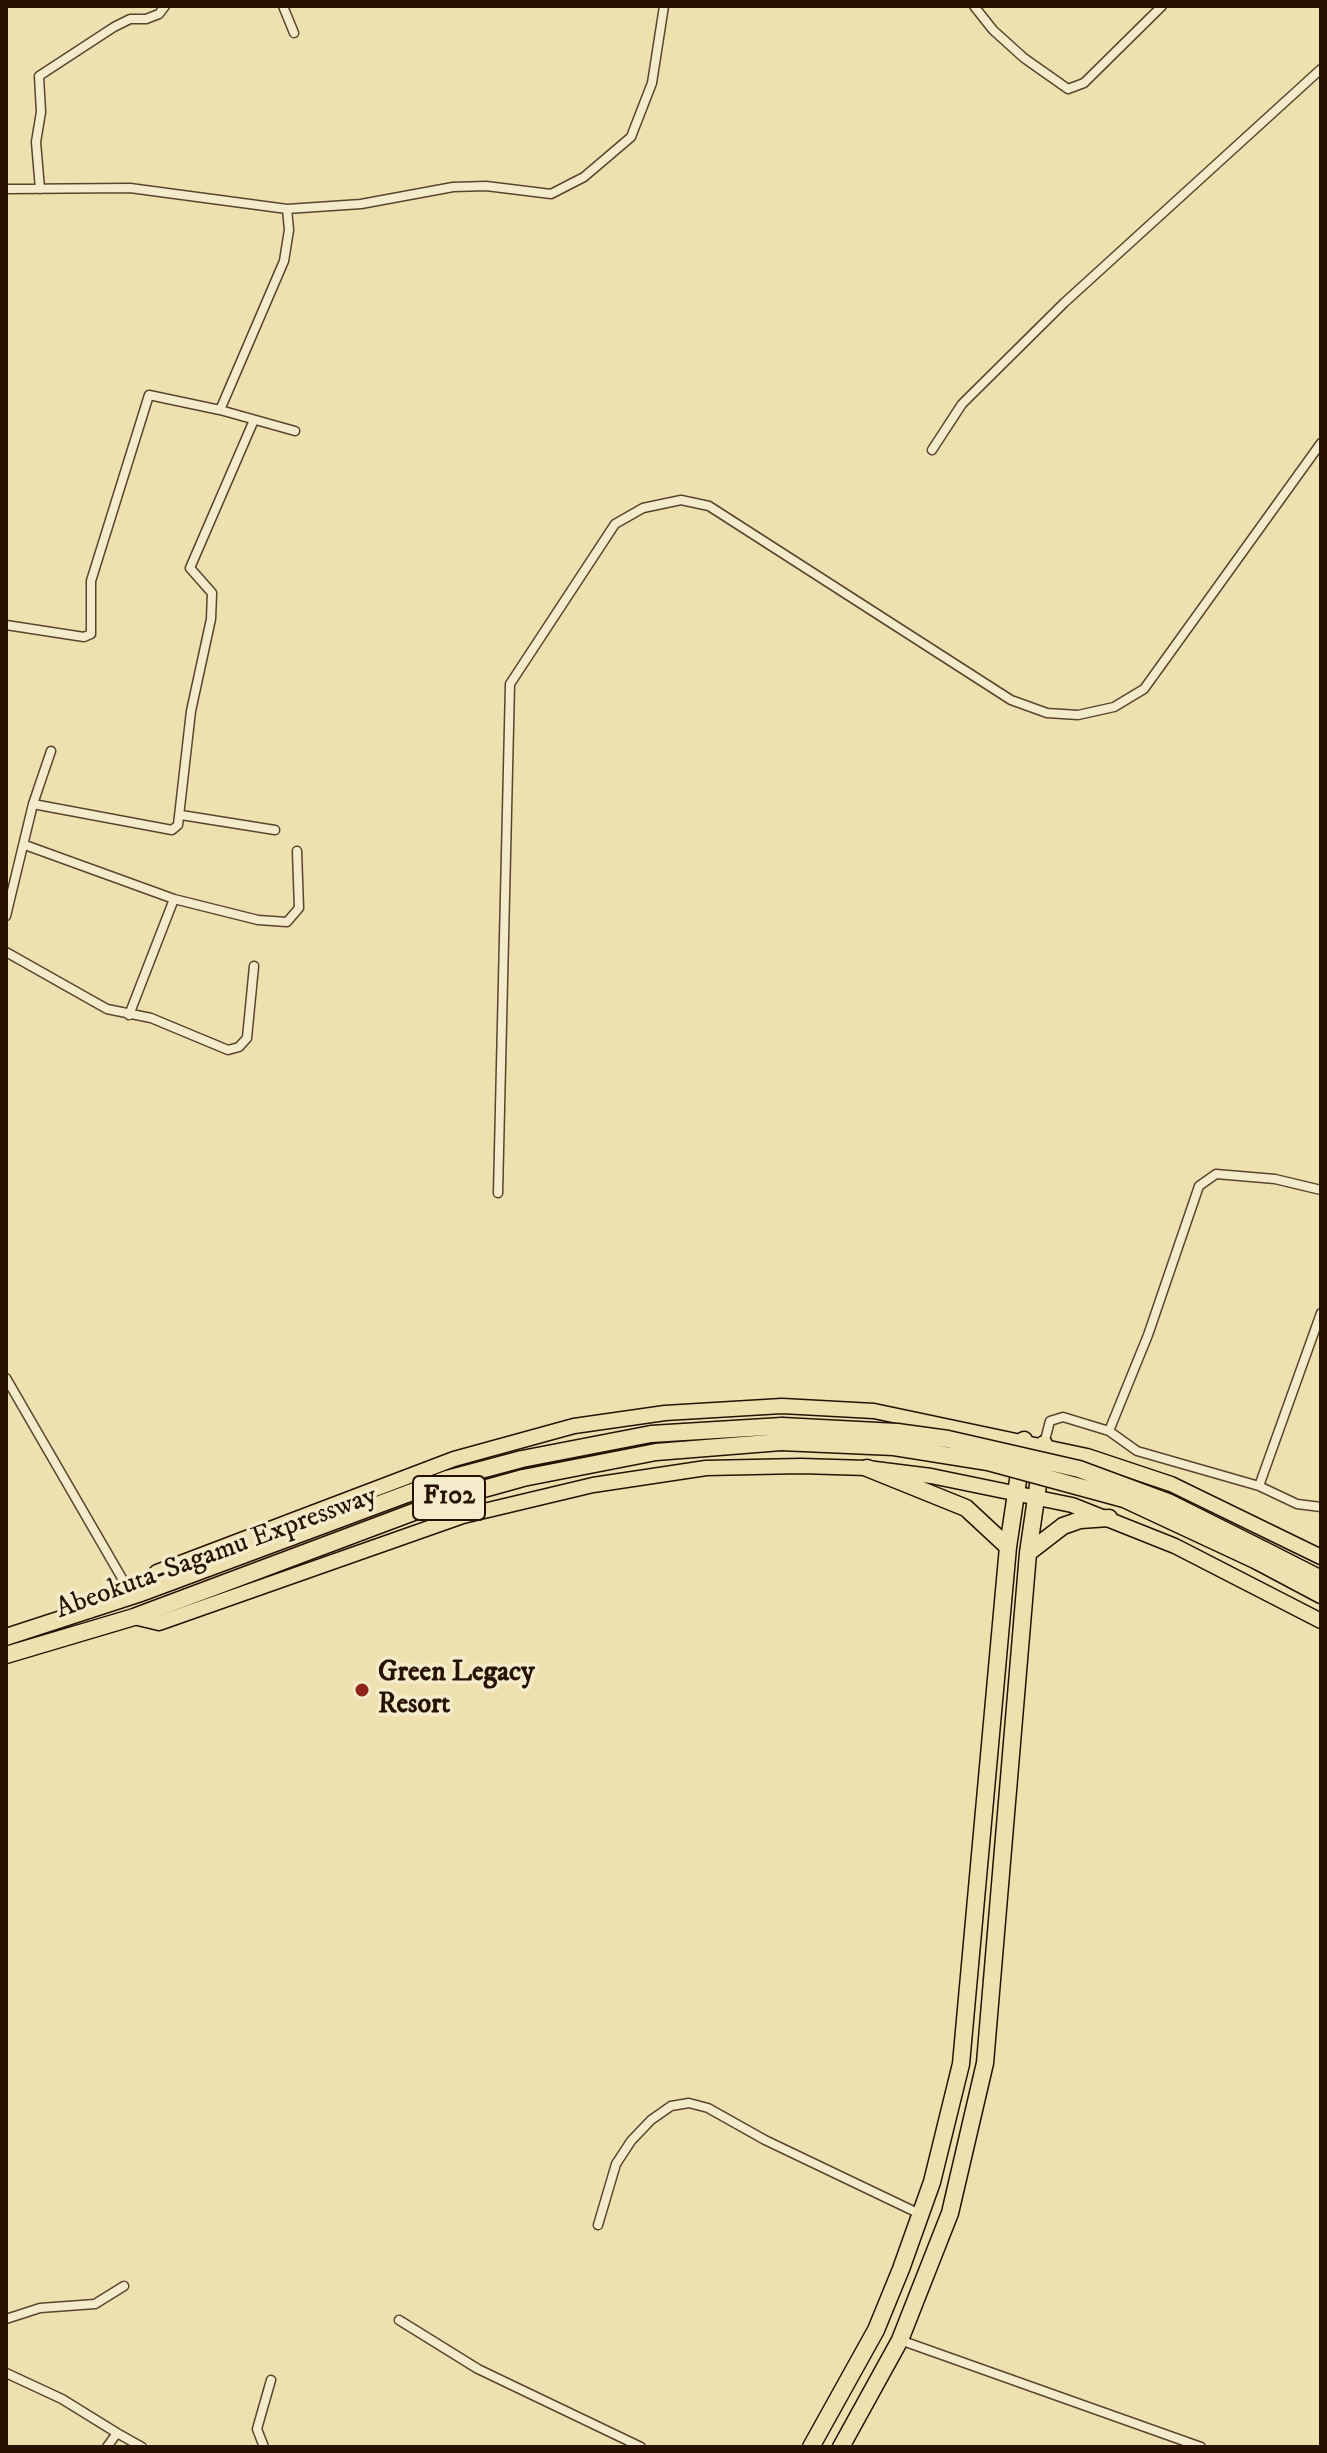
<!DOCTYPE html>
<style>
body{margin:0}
#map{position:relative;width:1327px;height:2453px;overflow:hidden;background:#eee0af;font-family:"IM FELL DW Pica",serif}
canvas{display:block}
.frame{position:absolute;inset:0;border:8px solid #271100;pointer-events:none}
</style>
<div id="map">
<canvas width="1327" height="2453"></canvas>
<div class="frame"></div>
</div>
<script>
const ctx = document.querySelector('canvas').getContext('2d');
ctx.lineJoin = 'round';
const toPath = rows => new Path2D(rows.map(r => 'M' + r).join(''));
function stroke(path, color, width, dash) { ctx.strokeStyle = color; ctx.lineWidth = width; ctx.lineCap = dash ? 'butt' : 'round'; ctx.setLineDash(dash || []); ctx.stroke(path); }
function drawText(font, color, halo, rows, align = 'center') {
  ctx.font = font + ' "IM FELL DW Pica",serif'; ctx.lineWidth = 7; ctx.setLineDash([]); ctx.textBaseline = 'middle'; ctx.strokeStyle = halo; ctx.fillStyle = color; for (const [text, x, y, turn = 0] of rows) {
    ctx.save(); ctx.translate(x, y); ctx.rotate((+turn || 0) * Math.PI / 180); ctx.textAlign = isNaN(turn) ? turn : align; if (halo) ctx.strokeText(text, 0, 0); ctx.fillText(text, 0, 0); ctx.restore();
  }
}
const street = toPath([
 [283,6,294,33],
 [974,6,993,30,1024,58,1068,89,1084,83,1162,6],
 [6,189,130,188,287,209,361,204,453,187,486,186,551,194,584,177,631,137,652,83,664,6],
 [40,189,36,142,41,112,39,76,114,27,130,19,146,19,159,14,165,6],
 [287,209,289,230,284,261,220,410,295,431],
 [932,450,962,404,1064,303,1321,69],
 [6,625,84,637,91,634,91,581,149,395,220,410],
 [33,804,172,830,178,825,191,711,211,619,212,593,190,568,254,420],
 [181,815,275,830],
 [25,845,174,899],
 [6,916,33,804,51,751],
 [6,952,107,1009,151,1018,228,1050,239,1047,247,1038,254,966],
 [129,1015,174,899,258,920,287,922,299,908,297,851],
 [498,1193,510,684,615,524,643,508,681,500,709,506,1011,700,1047,713,1078,715,1114,707,1144,689,1321,443],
 [6,1378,127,1587,137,1593],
 [1109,1431,1148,1335,1199,1186,1216,1174,1275,1179,1321,1190],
 [1044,1444,1050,1421,1063,1417,1109,1431,1137,1451,1259,1486,1297,1504,1321,1507],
 [1259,1486,1321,1313],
 [598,2225,616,2164,631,2141,651,2120,671,2106,689,2103,708,2108,765,2140,922,2215],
 [6,2319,40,2308,95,2304,124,2286],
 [399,2320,478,2369,641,2447],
 [900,2340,1201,2447],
 [6,2373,62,2399,117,2433],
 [107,2447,117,2433,142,2447],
 [264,2447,257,2429,271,2380]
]);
const primary = toPath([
 [138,1593,157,1572,454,1459,574,1426,665,1413,782,1406,874,1411,1087,1456,1171,1484,1321,1557],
 [134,1617,159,1623,463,1516,593,1485,706,1468,801,1466,867,1468,931,1476,1072,1505,1175,1546,1321,1621]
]);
const highway = toPath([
 [867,1468,966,1508,1008,1547],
 [1264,1550,1321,1579],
 [1028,1553,1063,1526,1080,1520,1109,1518],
 [1257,1561,1321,1595],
 [6,1637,138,1594,447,1479,522,1459,651,1434,782,1426],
 [6,1655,134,1617,451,1498,523,1478,656,1452,781,1442],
 [811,2447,876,2330,901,2269,932,2182,961,2064,1008,1547,1024,1440],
 [841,2447,900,2340,950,2213,985,2063,1028,1553,1044,1444]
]);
const highwayBridge = toPath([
 [782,1426,897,1432,948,1439,1079,1469,1168,1502,1264,1550],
 [781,1442,894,1447,988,1462,1124,1499,1257,1561]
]);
const markers = [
 [362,1690,8,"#8f2418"]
];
const shields = [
 [449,1498,72]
];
const shieldNames = [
 ["F102",449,1498]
];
const streetNames = [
 ["Abeokuta-Sagamu Expressway",217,1554,-20]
];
const poiNames = [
 ["Green Legacy",378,1674],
 ["Resort",378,1706]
];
stroke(street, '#59452c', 11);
stroke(primary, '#271100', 17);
stroke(highway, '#271100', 19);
stroke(street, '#f4ebcb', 8);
stroke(primary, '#eee0af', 14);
stroke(highway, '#eee0af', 16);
stroke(highwayBridge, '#271100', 19, []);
stroke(highwayBridge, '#eee0af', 16);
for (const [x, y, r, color] of markers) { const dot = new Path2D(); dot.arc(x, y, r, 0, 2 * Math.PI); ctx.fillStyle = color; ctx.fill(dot); stroke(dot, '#f4ebcb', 3); }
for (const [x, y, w] of shields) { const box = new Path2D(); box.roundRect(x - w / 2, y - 22, w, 44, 6); ctx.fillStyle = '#f4ebcb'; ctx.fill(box); stroke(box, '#271100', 2); }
drawText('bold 26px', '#271100', null, shieldNames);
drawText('28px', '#271100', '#f4ebcb', streetNames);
drawText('bold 28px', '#271100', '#f4ebcb', poiNames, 'left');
</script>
